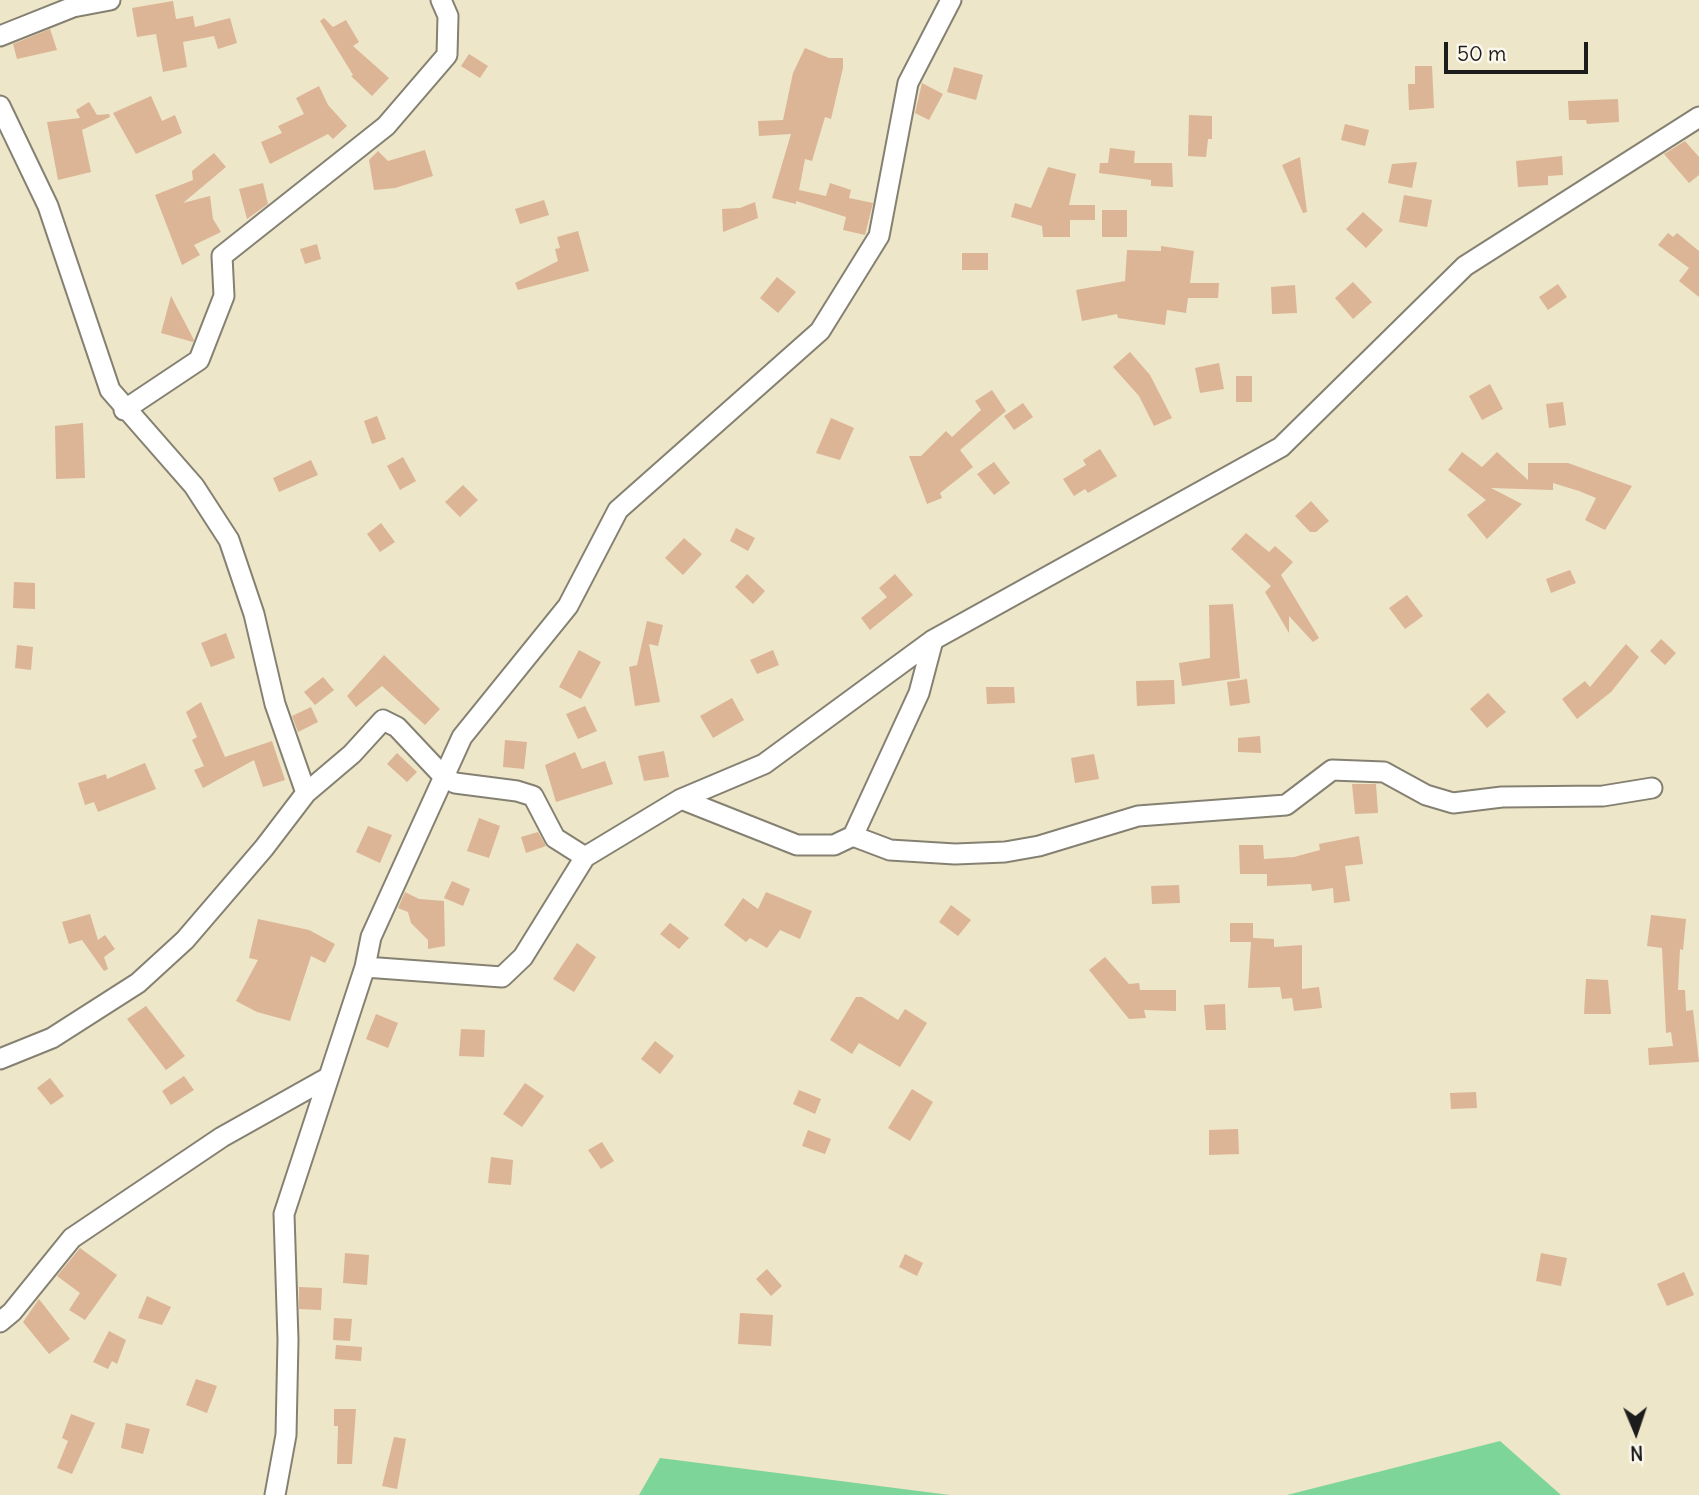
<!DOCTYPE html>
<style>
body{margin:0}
#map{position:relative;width:1699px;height:1495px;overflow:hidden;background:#eee6c9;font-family:Delius,sans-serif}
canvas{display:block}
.north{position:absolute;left:1601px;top:1397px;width:70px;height:70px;-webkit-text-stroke:5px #fbf7ec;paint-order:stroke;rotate:178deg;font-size:19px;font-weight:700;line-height:28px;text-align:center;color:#1c1c1c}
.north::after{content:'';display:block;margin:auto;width:24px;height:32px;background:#1c1c1c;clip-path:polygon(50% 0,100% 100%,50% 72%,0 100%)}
.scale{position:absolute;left:1444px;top:42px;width:144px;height:32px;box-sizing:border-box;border:4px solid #1c1c1c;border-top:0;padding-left:9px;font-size:21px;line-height:24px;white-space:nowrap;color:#1c1c1c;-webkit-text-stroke:5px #fbf7ec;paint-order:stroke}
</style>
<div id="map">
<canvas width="1699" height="1495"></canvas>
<div class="north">N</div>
<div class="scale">50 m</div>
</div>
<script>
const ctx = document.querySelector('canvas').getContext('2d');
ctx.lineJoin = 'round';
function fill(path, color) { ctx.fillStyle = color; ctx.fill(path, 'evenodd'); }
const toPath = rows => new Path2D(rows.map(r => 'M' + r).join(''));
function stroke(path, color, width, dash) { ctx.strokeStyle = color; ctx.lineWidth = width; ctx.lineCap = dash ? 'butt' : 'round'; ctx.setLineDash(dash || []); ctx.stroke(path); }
const green = toPath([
 [1500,1441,1561,1495,1287,1495],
 [660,1458,950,1495,639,1495]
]);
const building = toPath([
 [173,1,176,19,193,16,195,27,230,18,237,43,218,49,214,36,183,42,187,67,163,72,156,34,137,37,132,8],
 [324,18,333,27,346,20,359,42,353,46,389,78,372,96,351,76,353,75,320,21],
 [50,29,57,50,17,59,13,44],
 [805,48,829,58,843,58,843,68,831,119,825,117,812,161,805,159,799,190,826,196,830,183,851,190,849,198,873,203,865,235,843,230,846,217,796,201,796,204,772,198,791,134,759,136,758,121,783,120,793,73],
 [469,54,488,66,480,78,461,66],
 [1415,66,1432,66,1434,108,1409,110,1408,84,1415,84],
 [954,67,983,75,976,100,947,92],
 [922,83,943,94,929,120,915,113],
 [319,86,328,105,347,126,333,139,328,134,270,164,261,142,282,133,278,126,304,114,296,98],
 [151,96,162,121,175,115,182,133,136,154,113,113],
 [1618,99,1619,122,1587,124,1586,120,1569,120,1568,101],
 [89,102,97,115,109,114,110,117,82,130,91,172,58,180,47,122,80,118,76,110],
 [1189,115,1212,116,1212,139,1208,139,1206,157,1188,156],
 [1345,124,1369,130,1365,146,1341,140],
 [1685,141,1699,157,1699,175,1689,183,1664,154],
 [1110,148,1135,151,1134,163,1172,163,1173,187,1151,186,1151,180,1099,173,1100,163,1108,163],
 [425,150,433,176,395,188,374,190,369,160,378,151,388,161],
 [214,153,226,167,183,203,210,196,213,219,221,232,194,245,200,255,182,265,155,195,193,180,192,171],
 [1562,156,1563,175,1548,176,1548,185,1518,187,1516,161],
 [1300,157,1307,212,1303,213,1282,165],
 [1417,162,1412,188,1388,183,1392,164],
 [1048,167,1076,174,1069,205,1095,205,1095,220,1070,220,1070,237,1043,237,1042,226,1011,217,1015,203,1031,208],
 [263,183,268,204,247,219,239,189],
 [1404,195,1432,200,1427,227,1399,222],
 [544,200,549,215,520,224,515,209],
 [755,202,758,218,723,232,722,209,740,208],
 [1102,210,1127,210,1127,237,1102,237],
 [1363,212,1383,230,1366,248,1346,229],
 [578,231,589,271,518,290,515,283,558,261,555,249,560,248,557,237],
 [1668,233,1673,237,1677,233,1699,251,1699,297,1679,281,1689,268,1658,245],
 [317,244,321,259,305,264,300,249],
 [1161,246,1194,251,1190,283,1219,283,1218,298,1188,298,1186,313,1167,310,1165,325,1118,318,1117,314,1082,321,1076,290,1125,281,1127,250,1161,251],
 [962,253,988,253,988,270,962,270],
 [777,277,796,292,778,313,760,298],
 [1353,282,1372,302,1353,319,1335,298],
 [1558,284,1567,297,1548,310,1539,297],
 [1295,285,1297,313,1272,314,1271,287],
 [171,296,194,340,193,342,161,333],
 [1130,352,1150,375,1172,418,1154,426,1139,396,1113,367],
 [1219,363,1224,389,1200,393,1195,368],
 [1236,376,1252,376,1252,402,1236,402],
 [1490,384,1503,409,1482,420,1469,396],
 [992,390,1006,411,960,450,973,467,940,493,942,498,927,504,909,456,921,456,946,431,952,437,981,410,975,401],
 [1563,402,1566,425,1549,428,1546,404],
 [1023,403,1033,417,1014,430,1004,416],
 [377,416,386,439,372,444,364,421],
 [831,418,854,428,840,460,816,453],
 [83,423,85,478,56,479,55,426],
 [1100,449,1117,476,1088,493,1085,489,1074,496,1063,479,1086,465,1083,460],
 [1462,452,1482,467,1497,452,1528,480,1528,463,1568,463,1632,486,1605,530,1585,520,1596,498,1579,491,1553,483,1553,490,1491,488,1522,504,1487,539,1467,515,1486,500,1448,470],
 [403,457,416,481,400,490,387,466],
 [311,460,318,475,279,492,273,478],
 [994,462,1010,483,994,495,977,474],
 [463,485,478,500,460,517,445,502],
 [1311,501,1329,521,1316,532,1310,532,1295,516],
 [381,523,395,542,380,552,367,534],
 [736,528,755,538,748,551,730,541],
 [1246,533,1269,552,1275,546,1293,562,1281,575,1319,638,1313,642,1289,616,1289,633,1265,592,1271,586,1231,549],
 [684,538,702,554,683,575,665,558],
 [1570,570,1576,583,1551,593,1546,579],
 [747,574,765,591,753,604,735,587],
 [895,574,913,595,870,630,861,618,887,597,879,588],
 [14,582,35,583,35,609,13,608],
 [1407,595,1423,616,1405,629,1389,608],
 [1233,604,1240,678,1182,686,1179,663,1210,658,1209,605],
 [647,621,663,625,658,646,649,644,660,702,635,706,629,667,637,665],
 [226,633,235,658,211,667,201,643],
 [1661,639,1676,653,1665,665,1650,651],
 [1626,644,1639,657,1611,692,1577,719,1562,699,1585,681,1590,687],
 [17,645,33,647,31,670,15,668],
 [579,650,601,662,581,699,559,687],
 [773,650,779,665,757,674,750,660],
 [384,655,440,709,425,725,382,686,356,707,347,696],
 [323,677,334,690,315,705,304,692],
 [1247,679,1250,703,1230,706,1227,682],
 [1174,680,1175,704,1137,706,1136,681],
 [986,687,1014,687,1015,703,987,704],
 [1488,693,1506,712,1487,728,1470,709],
 [732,698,744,720,713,738,700,716],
 [201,702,225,757,272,741,285,780,263,787,254,760,203,788,194,770,204,766,192,740,197,737,186,712],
 [585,706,597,731,578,739,566,714],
 [311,707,318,722,298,732,292,716],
 [1260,736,1261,753,1238,752,1238,738],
 [505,740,527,742,524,769,503,767],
 [664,751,669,777,644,781,638,756],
 [575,752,582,769,605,761,613,784,556,802,545,765],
 [397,753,417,772,407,782,387,764],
 [1094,754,1099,779,1075,783,1071,758],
 [145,763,156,789,98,812,94,802,85,805,78,783,106,774,107,779],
 [1352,784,1376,784,1378,813,1355,814],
 [479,818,500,826,489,858,467,851],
 [368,826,392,835,380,863,356,852],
 [538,832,546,846,526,853,521,837],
 [1359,836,1363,864,1345,866,1350,901,1334,903,1333,888,1312,891,1311,884,1267,886,1267,874,1240,874,1239,845,1263,845,1264,859,1294,857,1320,850,1319,844],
 [452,881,470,889,463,906,444,898],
 [1179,885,1180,903,1152,904,1151,886],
 [405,892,419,899,444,901,445,946,428,949,428,940,411,923,408,912,398,908],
 [766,892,812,911,800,939,780,930,767,948,750,938,746,942,724,925,743,898,758,909],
 [951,905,971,920,958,936,939,922],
 [90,914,98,940,105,935,115,949,104,957,108,969,104,971,82,940,69,944,62,922],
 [1651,915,1686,919,1683,950,1680,949,1678,990,1685,990,1686,1011,1693,1010,1699,1062,1649,1065,1648,1048,1673,1046,1671,1032,1666,1033,1662,948,1647,946],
 [258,919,309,930,335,944,325,963,311,956,290,1021,257,1012,236,1001,258,960,249,958],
 [670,923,689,938,679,949,660,934],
 [1230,923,1253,923,1253,938,1274,939,1274,947,1302,945,1302,989,1319,987,1322,1008,1294,1011,1292,998,1282,999,1280,987,1248,988,1251,942,1230,942],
 [577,943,596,957,574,992,553,979],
 [1105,957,1129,984,1139,983,1140,990,1176,990,1176,1011,1144,1010,1146,1018,1129,1019,1089,970],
 [1586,979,1608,980,1611,1014,1584,1014],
 [856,997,862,997,898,1020,905,1009,927,1023,900,1067,859,1043,852,1054,830,1040],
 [1225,1004,1226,1030,1206,1030,1204,1005],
 [146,1006,185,1056,166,1070,127,1019],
 [376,1014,398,1023,388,1048,366,1039],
 [461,1029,485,1030,484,1057,459,1056],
 [655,1041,674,1056,660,1074,641,1059],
 [184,1076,194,1090,171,1105,162,1091],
 [50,1078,64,1096,51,1105,37,1088],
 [525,1083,544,1096,522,1127,503,1114],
 [912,1089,933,1102,910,1141,888,1128],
 [799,1090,821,1099,815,1114,793,1104],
 [1476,1092,1477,1108,1451,1109,1450,1093],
 [1238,1129,1239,1154,1209,1155,1209,1130],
 [808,1130,831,1139,825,1154,802,1146],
 [602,1142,614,1161,601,1169,588,1150],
 [491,1157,513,1160,511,1185,488,1183],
 [80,1248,117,1275,85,1320,69,1310,80,1293,57,1276],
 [345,1253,369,1255,367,1285,343,1283],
 [1541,1253,1567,1258,1561,1286,1536,1281],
 [905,1254,923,1263,917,1276,899,1267],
 [767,1269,782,1286,771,1296,756,1279],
 [1684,1272,1694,1295,1667,1306,1657,1284],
 [299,1287,322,1288,321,1310,299,1309],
 [147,1296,171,1307,162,1325,138,1318],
 [39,1299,70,1339,49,1354,23,1322],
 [740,1313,773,1315,771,1346,738,1344],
 [334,1318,352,1319,350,1341,333,1340],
 [109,1331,126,1340,117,1364,112,1361,108,1369,93,1362],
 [336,1345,362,1347,361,1361,335,1359],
 [196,1379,217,1386,207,1413,186,1405],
 [334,1409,356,1409,352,1464,337,1464,338,1426,334,1426],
 [71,1414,95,1423,72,1474,57,1468,68,1441,62,1438],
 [126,1423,150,1429,143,1454,121,1448],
 [394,1437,406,1439,397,1489,382,1486]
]);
const minor = toPath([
 [0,36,73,7,110,0],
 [0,106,48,206,110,390,194,486,229,540,254,614,275,704,306,793],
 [124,410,199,360,224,296,222,256,386,126,447,55,448,16,441,0],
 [681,799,797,845,834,845,853,836,919,693,933,640],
 [853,836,890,850,955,854,1005,852,1039,846,1138,816,1286,805,1332,770,1384,772,1426,795,1453,803,1502,797,1603,796,1652,788],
 [365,967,371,937,462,737,568,606,618,510,820,331,879,236,908,83,951,0],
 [0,1059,52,1038,138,983,185,940,264,848,306,793,352,754,383,720,397,727,445,778,455,783,517,791,533,796,555,838,585,857],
 [0,1322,12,1312,72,1238,222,1137,329,1077],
 [275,1495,286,1435,288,1340,284,1214,365,967,502,977,523,957,585,857,681,799,764,764,933,640,1281,447,1465,266,1699,117]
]);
fill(green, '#7ed599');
fill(building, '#dbb595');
stroke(minor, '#858172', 23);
stroke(minor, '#fff', 19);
</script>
